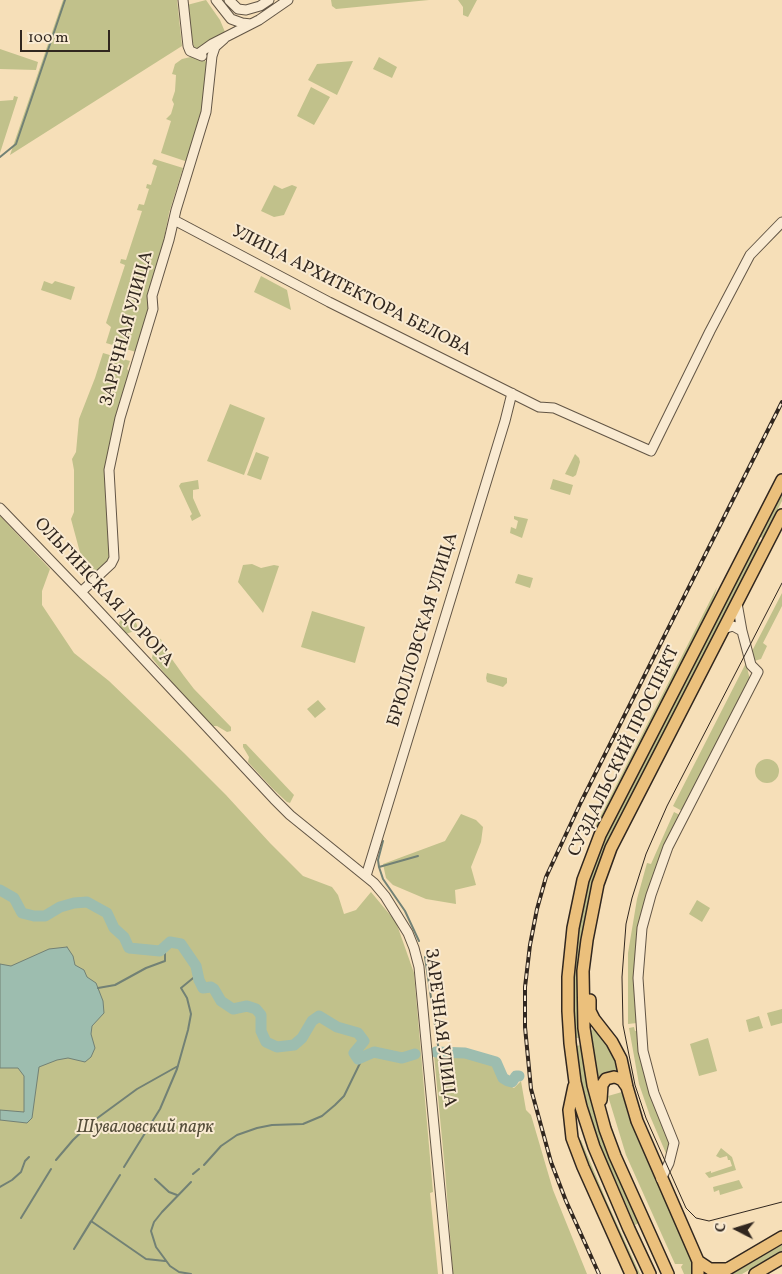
<!DOCTYPE html>
<meta charset="utf-8">
<style>
body{margin:0}
#map{position:relative;width:782px;height:1274px;overflow:hidden;background:#f6dfb8;font-family:Vollkorn,serif}
canvas{display:block}
.north{position:absolute;left:712px;top:1204px;width:50px;height:50px;-webkit-text-stroke:4px #f9ead1;paint-order:stroke;rotate:275deg;font-size:14px;font-weight:700;line-height:20px;text-align:center;color:#31271f}
.north::after{content:'';display:block;margin:auto;width:18px;height:22px;background:#31271f;clip-path:polygon(50% 0,100% 100%,50% 72%,0 100%)}
.scale{position:absolute;left:20px;top:30px;width:90px;height:22px;box-sizing:border-box;border:2px solid #31271f;border-top:0;padding-left:6px;font-size:15px;line-height:18px;white-space:nowrap;color:#31271f;-webkit-text-stroke:4px #f9ead1;paint-order:stroke}
</style>
<div id="map">
<canvas width="782" height="1274"></canvas>
<div class="north">С</div>
<div class="scale">100 m</div>
</div>
<script>
const ctx = document.querySelector('canvas').getContext('2d');
ctx.lineJoin = 'round';
function fill(path, color) { ctx.fillStyle = color; ctx.fill(path, 'evenodd'); }
const toPath = rows => new Path2D(rows.map(r => 'M' + r).join(''));
function stroke(path, color, width, dash) { ctx.strokeStyle = color; ctx.lineWidth = width; ctx.lineCap = dash ? 'butt' : 'round'; ctx.setLineDash(dash || []); ctx.stroke(path); }
function drawText(font, color, halo, rows, align = 'center') {
  ctx.font = font + ' Vollkorn,serif'; ctx.lineWidth = 4; ctx.setLineDash([]); ctx.textBaseline = 'middle'; ctx.strokeStyle = halo; ctx.fillStyle = color; for (const [text, x, y, turn = 0] of rows) {
    ctx.save(); ctx.translate(x, y); ctx.rotate((+turn || 0) * Math.PI / 180); ctx.textAlign = isNaN(turn) ? turn : align; if (halo) ctx.strokeText(text, 0, 0); ctx.fillText(text, 0, 0); ctx.restore();
  }
}
const green = toPath([
 [63,0,177,0,182,46,10,155],
 [206,0,220,20,225,32,200,50,194,49,187,5],
 [331,0,429,0,336,9,332,6],
 [458,0,477,0,468,17,463,15,463,7],
 [0,49,38,62,36,70,0,69],
 [195,56,201,56,205,60,207,64,204,104,188,162,161,153,171,121,166,119,171,114,174,104,172,100,175,91,176,75,172,74,173,71,175,64,182,59],
 [379,57,397,67,392,78,373,69],
 [353,61,337,95,308,80,317,64],
 [311,87,330,97,314,125,297,116],
 [14,96,18,97,0,153,0,101,13,100],
 [154,159,183,168,169,213,164,239,166,240,148,296,148,310,136,352,106,343,111,327,106,323,125,265,120,263,121,259,126,260,142,211,137,210,139,204,144,205,149,189,146,188,147,184,151,185,157,166,152,164],
 [274,185,282,189,292,185,297,187,284,215,274,217,261,211],
 [261,276,287,290,291,310,254,292],
 [44,281,52,284,55,281,75,287,71,300,41,290],
 [103,353,130,361,127,369,129,371,109,446,106,471,105,498,111,551,110,557,108,562,91,578,88,575,86,575,71,519,74,512,74,470,72,459,76,452,79,419,95,378],
 [230,404,265,418,244,475,207,461],
 [256,452,269,457,261,480,247,475],
 [575,454,579,458,580,462,576,475,573,477,565,474],
 [553,479,573,485,570,495,550,489],
 [198,480,199,489,193,490,193,498,201,516,192,521,190,516,192,514,179,486,181,483],
 [782,490,782,501,763,538,758,536],
 [0,516,50,569,42,591,42,605,74,653,109,681,184,753,226,795,270,843,303,876,332,887,338,895,344,914,356,910,371,892,396,922,414,973,433,1192,430,1193,438,1274,0,1274],
 [514,516,528,519,522,538,510,533,511,527,516,529,518,521,514,519],
 [756,540,761,543,606,846,593,883,583,929,578,978,580,1038,575,1038,573,978,578,928,588,881,602,844],
 [252,564,261,568,274,565,279,566,263,613,238,582,243,565],
 [518,574,533,578,530,588,515,583],
 [717,587,713,600,598,826,595,827],
 [782,593,782,606,763,643,767,646,761,659,754,661,750,655],
 [312,611,365,627,355,663,301,647],
 [127,615,133,616,137,625,137,630,126,634,121,629,119,623,122,618],
 [156,638,161,639,164,648,184,676,194,689,231,727,231,731,227,732,217,726,213,726,207,722,182,695,152,658],
 [746,663,750,680,682,811,673,806],
 [487,673,507,678,507,683,503,687,487,682,486,678],
 [318,700,326,709,315,718,307,709],
 [243,744,246,744,294,795,290,803,287,802,272,788,248,762,249,757,243,747],
 '755 771a12 12 0 1 1 24 0a12 12 0 1 1-24 0Z',
 [674,812,680,815,648,894,637,1023,628,1024,628,953,637,899,647,863,651,864],
 [461,814,476,820,483,827,481,842,471,867,476,885,455,890,456,904,426,899,393,885,386,878,383,864,445,841],
 [697,900,710,908,702,922,689,914],
 [782,1009,782,1023,771,1026,767,1013],
 [759,1016,763,1028,749,1032,746,1020],
 [634,1027,635,1031,638,1031,670,1142,668,1158,650,1116,639,1084,629,1028],
 [593,1029,605,1040,614,1053,619,1072,600,1077,598,1076,591,1031],
 [708,1038,717,1071,699,1076,690,1044],
 [581,1045,587,1086,597,1125,639,1223,635,1225,592,1126,578,1067,576,1046],
 [434,1055,460,1055,479,1058,497,1068,501,1078,512,1087,514,1088,521,1081,526,1110,531,1115,553,1190,587,1274,453,1274,445,1170],
 [622,1092,628,1115,639,1142,695,1269,692,1270,692,1274,684,1274,681,1267,683,1264,675,1264,626,1155,608,1096],
 [578,1140,581,1140,607,1202,640,1274,634,1274,593,1183],
 [721,1148,732,1157,736,1170,709,1178,705,1173,711,1171,711,1173,732,1166,730,1160,728,1160,727,1156,720,1158,716,1156],
 [739,1180,743,1188,720,1195,719,1190,714,1192,713,1187],
 [782,1245,782,1251,742,1274,732,1274]
]);
const water = toPath([
 [67,947,73,956,75,965,84,970,87,977,96,983,103,1001,104,1013,92,1026,91,1034,95,1048,91,1057,85,1062,68,1058,57,1060,39,1067,32,1118,27,1123,0,1120,0,1110,24,1112,24,1076,18,1068,0,1068,0,964,11,966,49,949,67,947]
]);
const stream = toPath([
 [0,157,16,144,65,0],
 [383,841,378,860,379,867,418,856],
 [379,867,383,879,405,911,419,941],
 [425,957,439,1052],
 [98,988,115,985,146,968,165,961,165,947],
 [56,1160,73,1140,92,1122,137,1089,178,1066],
 [204,1165,221,1146,237,1135,257,1128,272,1125,303,1124,322,1116,335,1105,344,1096,363,1057],
 [124,1167,160,1109,177,1069,188,1030,191,1014,187,998,181,988,198,974],
 [193,1174,199,1169],
 [120,1175,74,1249,91,1221,146,1259,165,1261],
 [155,1179,169,1192,177,1195],
 [0,1187,12,1180,21,1172,25,1161,29,1157],
 [21,1218,51,1169],
 [191,1274,179,1272,170,1266,156,1247,151,1231,154,1222,162,1212,191,1182]
]);
const river = toPath([
 [0,890,14,898,22,913,34,916,45,916,60,907,74,903,87,902,107,913,114,928,124,937,129,948,160,951,170,942,181,944,196,966,199,980,203,988,211,987,214,989,221,1001,233,1009,247,1006,256,1009,261,1015,261,1031,266,1042,277,1047,294,1045,302,1038,312,1021,319,1016,337,1027,358,1033,364,1041,354,1053,358,1059,374,1052,402,1058,415,1054],
 [436,1052,465,1053,496,1062,503,1078,508,1081,512,1082,516,1076,519,1076]
]);
const minor = toPath([
 [183,0,188,46,190,51,202,56],
 [216,0,231,19,242,23,251,24],
 [229,0,238,9,246,10,260,6,269,0],
 [198,54,212,44,259,20,288,0],
 [174,220,329,302,539,407,554,408,651,451,710,331,750,255,782,222],
 [0,508,81,592,274,799,290,815,374,883,385,896,408,933,414,948,419,967,448,1274],
 [81,592,111,564,114,558,109,470,120,418,153,309,152,296,169,240,176,210,206,112,212,56,215,47,224,39],
 [723,629,733,626,742,631,737,603],
 [366,876,505,421,512,393],
 [661,1179,669,1163,674,1143,654,1093,643,1051,638,978,642,928,651,895,668,847,758,672,751,665,742,631]
]);
const major = toPath([
 [590,1000,590,1011,594,1019,612,1042,621,1059,627,1087,637,1121,698,1261,698,1274],
 [574,1086,569,1110,572,1138,583,1167,631,1274],
 [601,1100,602,1085,606,1079,614,1077,618,1078,622,1080,627,1087],
 [698,1261,710,1269,726,1269],
 [650,1274,629,1229,594,1147,581,1107,575,1082,570,1043,568,1011,568,977,573,928,583,880,600,835,782,480],
 [668,1274,615,1156,605,1129,593,1085,584,1028,583,971,587,940,598,884,611,848,782,515],
 [719,1274,782,1237],
 [755,1274,782,1258]
]);
const tram = toPath([
 [782,583,667,806,646,854,632,898,626,924,622,977,623,1025,635,1085,646,1118,686,1208,696,1218,709,1221,782,1202]
]);
const rail = toPath([
 [599,1274,566,1201,551,1162,531,1089,525,1027,525,987,530,945,537,909,546,877,581,802,782,402]
]);
const streetNames = [
 ["УЛИЦА АРХИТЕКТОРА БЕЛОВА",351,292,27],
 ["ЗАРЕЧНАЯ УЛИЦА",128,329,-75],
 ["ОЛЬГИНСКАЯ ДОРОГА",103,593,47],
 ["БРЮЛЛОВСКАЯ УЛИЦА",424,630,-73],
 ["СУЗДАЛЬСКИЙ ПРОСПЕКТ",625,752,-64],
 ["ЗАРЕЧНАЯ УЛИЦА",439,1028,83]
];
const parkNames = [
 ["Шуваловский парк",145,1129]
];
fill(green, '#c1c18b');
fill(water, '#9dbdaf');
stroke(water, '#728175', 1);
stroke(stream, '#728175', 2);
stroke(river, '#9dbdaf', 11);
stroke(minor, '#625545', 11);
stroke(major, '#31271f', 14);
stroke(minor, '#f9ead1', 9);
stroke(major, '#ebc07c', 11);
stroke(tram, '#31271f', 1);
stroke(rail, '#31271f', 4);
stroke(rail, '#f9ead1', 2, [5.5]);
drawText('18px', '#31271f', '#f9ead1', streetNames);
drawText('italic 18px', '#554e3a', '#f9ead1', parkNames);
</script>
